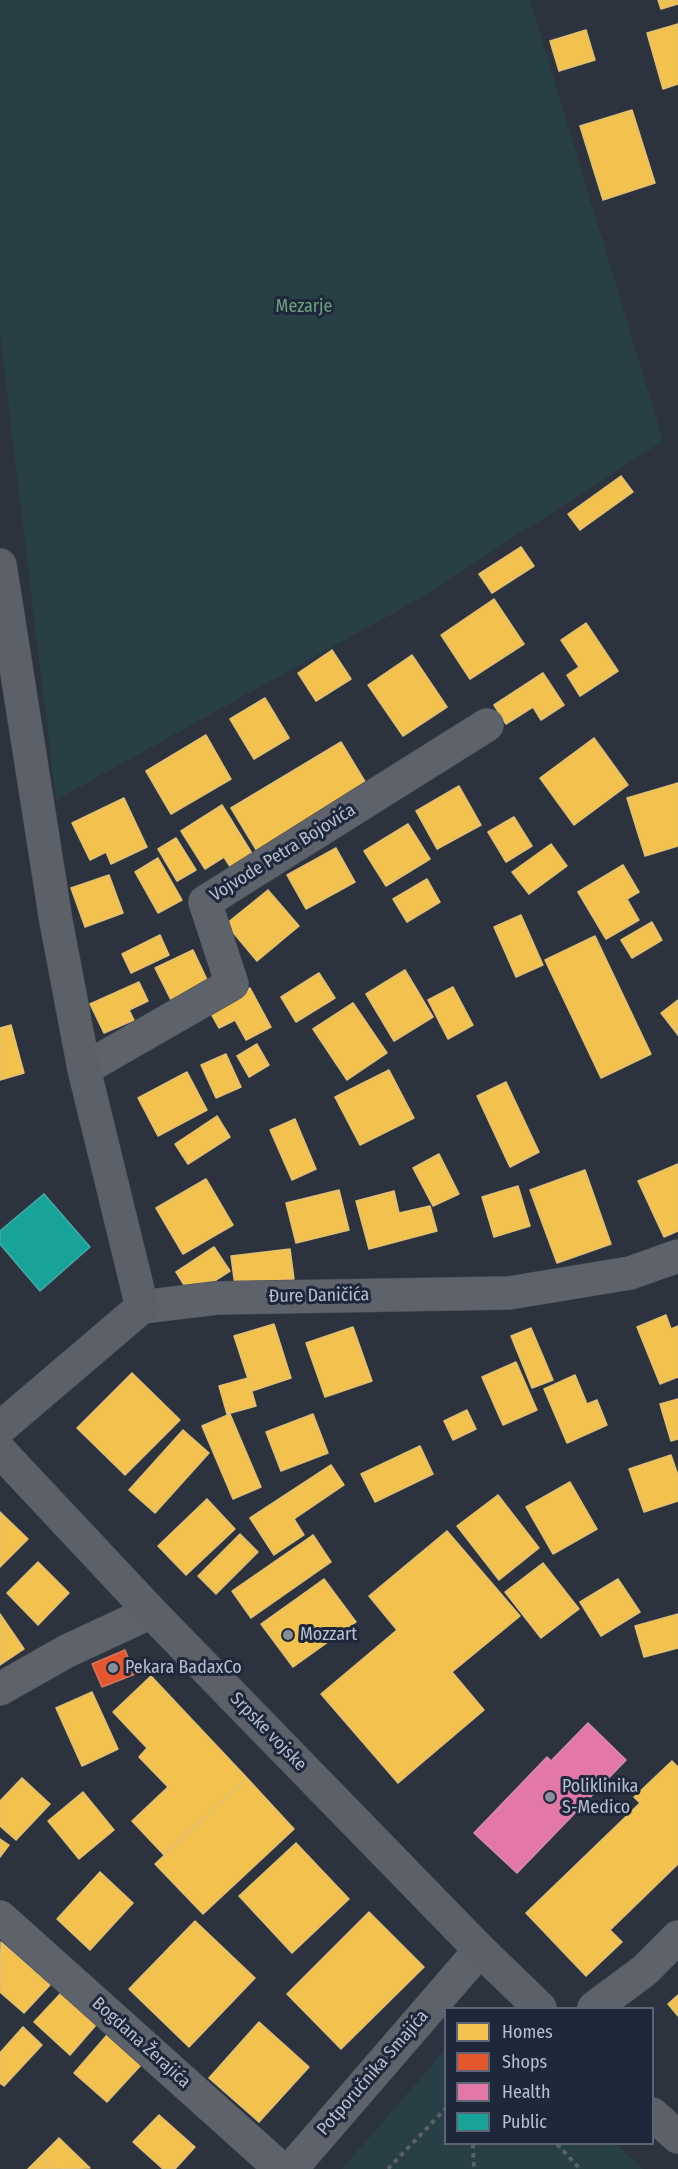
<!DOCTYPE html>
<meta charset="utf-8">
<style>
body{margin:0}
#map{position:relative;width:678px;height:2169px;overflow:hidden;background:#2d333e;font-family:"Fira Sans Condensed",sans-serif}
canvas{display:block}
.legend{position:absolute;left:444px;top:2007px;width:210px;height:138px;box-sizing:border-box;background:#1e283a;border:2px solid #5c6475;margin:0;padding:8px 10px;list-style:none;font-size:18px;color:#b8bfce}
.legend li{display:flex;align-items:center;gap:12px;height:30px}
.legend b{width:30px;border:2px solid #5c6475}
</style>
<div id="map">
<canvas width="678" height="2169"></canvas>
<ul class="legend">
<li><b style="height:16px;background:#f2c14e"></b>Homes</li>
<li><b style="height:16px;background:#e4572e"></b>Shops</li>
<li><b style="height:16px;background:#e377a8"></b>Health</li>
<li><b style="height:16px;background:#17a398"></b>Public</li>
</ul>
</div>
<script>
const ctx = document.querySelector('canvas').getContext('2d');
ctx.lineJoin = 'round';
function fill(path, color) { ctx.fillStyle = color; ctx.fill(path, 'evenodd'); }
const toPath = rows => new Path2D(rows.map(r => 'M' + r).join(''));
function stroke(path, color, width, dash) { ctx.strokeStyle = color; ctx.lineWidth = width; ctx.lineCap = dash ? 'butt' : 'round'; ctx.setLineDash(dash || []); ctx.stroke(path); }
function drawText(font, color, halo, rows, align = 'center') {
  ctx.font = font + ' "Fira Sans Condensed",sans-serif'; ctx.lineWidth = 6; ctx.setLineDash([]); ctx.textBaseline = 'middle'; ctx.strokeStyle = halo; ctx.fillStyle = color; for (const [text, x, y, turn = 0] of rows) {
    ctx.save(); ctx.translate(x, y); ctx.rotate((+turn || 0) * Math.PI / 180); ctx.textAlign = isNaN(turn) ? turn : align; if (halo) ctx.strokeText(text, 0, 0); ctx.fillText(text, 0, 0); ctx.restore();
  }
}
const green = toPath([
 [0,0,530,0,663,441,417,600,56,800,0,334],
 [445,2050,446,2144,616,2144,643,2169,342,2169]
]);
const homes = toPath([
 [658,0,678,0,678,4,661,9,658,0],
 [678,24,678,84,663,89,647,33,678,24],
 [586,30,595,60,559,71,550,41,586,30],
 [632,110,655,183,603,200,580,126,632,110],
 [621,476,633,492,580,530,568,514,621,476],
 [521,547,534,566,492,593,479,574,521,547],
 [494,599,524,644,470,679,441,635,494,599],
 [586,623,618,671,580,696,567,675,579,667,561,640,586,623],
 [332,650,351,679,316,701,298,673,332,650],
 [412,655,447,707,403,736,368,685,412,655],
 [543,673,564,705,541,720,533,707,506,724,494,705,543,673],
 [265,698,289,738,254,759,230,719,265,698],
 [206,735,231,779,171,814,146,771,206,735],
 [594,738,628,785,574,825,540,778,594,738],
 [341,742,367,785,257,851,231,808,341,742],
 [678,783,678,846,645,856,627,798,678,783],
 [459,786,481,825,437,849,416,811,459,786],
 [124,798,147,847,111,864,106,852,90,860,72,823,124,798],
 [222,805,256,860,234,873,224,857,205,869,181,831,222,805],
 [514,817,532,846,506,862,488,832,514,817],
 [408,824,430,859,386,886,364,851,408,824],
 [176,838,196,870,177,881,158,849,176,838],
 [551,844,567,866,529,894,512,872,551,844],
 [336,848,355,882,306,909,287,875,336,848],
 [158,858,182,900,158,913,135,872,158,858],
 [623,865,639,892,627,899,639,920,606,939,578,892,623,865],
 [109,875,123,913,85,927,71,888,109,875],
 [427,879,440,902,407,922,393,899,427,879],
 [268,890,299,926,257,961,226,924,268,890],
 [521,915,543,965,516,977,494,927,521,915],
 [652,922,662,940,632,958,621,940,652,922],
 [160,935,169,955,131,973,122,954,160,935],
 [595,936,651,1054,601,1078,545,960,595,936],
 [193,950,210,986,173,1004,155,968,193,950],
 [405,970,433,1017,394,1041,366,994,405,970],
 [319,973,335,998,296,1022,281,997,319,973],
 [139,982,148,1001,129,1010,134,1020,104,1033,90,1004,139,982],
 [453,987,473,1025,448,1039,428,1000,453,987],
 [250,988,271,1027,246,1040,235,1020,219,1028,209,1010,250,988],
 [678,1000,678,1035,661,1013,678,1000],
 [353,1003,387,1053,347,1080,313,1029,353,1003],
 [11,1025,24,1073,0,1080,0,1028,11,1025],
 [257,1044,269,1065,249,1077,237,1056,257,1044],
 [226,1054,241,1087,216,1098,201,1065,226,1054],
 [389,1070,414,1118,360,1145,335,1097,389,1070],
 [187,1072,207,1110,158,1136,138,1098,187,1072],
 [506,1082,539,1152,510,1167,477,1096,506,1082],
 [217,1116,230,1137,188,1164,175,1144,217,1116],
 [295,1119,316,1169,292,1180,270,1130,295,1119],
 [439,1154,459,1194,433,1206,413,1168,439,1154],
 [678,1164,678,1231,664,1237,638,1181,678,1164],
 [585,1170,611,1244,557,1263,530,1190,585,1170],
 [206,1179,233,1225,183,1254,156,1208,206,1179],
 [518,1186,530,1226,494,1237,482,1197,518,1186],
 [339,1190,349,1230,296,1243,286,1203,339,1190],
 [394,1191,399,1213,430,1206,437,1231,369,1249,356,1201,394,1191],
 [214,1247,230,1271,191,1296,176,1272,214,1247],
 [290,1249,294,1279,235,1286,231,1256,290,1249],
 [666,1315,671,1329,678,1326,678,1377,660,1384,637,1327,666,1315],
 [274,1324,291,1378,252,1391,234,1336,274,1324],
 [353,1327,372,1381,325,1397,306,1343,353,1327],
 [531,1328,553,1380,532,1388,511,1336,531,1328],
 [516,1362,537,1410,503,1425,482,1377,516,1362],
 [132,1373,180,1420,125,1475,77,1428,132,1373],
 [575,1375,587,1404,597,1400,607,1425,567,1443,544,1389,575,1375],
 [248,1378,256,1406,227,1414,219,1386,248,1378],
 [678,1399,678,1439,671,1441,660,1404,678,1399],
 [467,1410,476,1429,453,1440,444,1421,467,1410],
 [230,1414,261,1487,233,1499,202,1426,230,1414],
 [313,1414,328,1453,281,1471,266,1432,313,1414],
 [183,1430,209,1453,155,1513,129,1490,183,1430],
 [420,1446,433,1474,375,1502,361,1474,420,1446],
 [671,1455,678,1475,678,1501,644,1512,629,1469,671,1455],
 [331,1465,344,1485,294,1519,304,1535,274,1555,250,1518,331,1465],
 [570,1482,597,1529,553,1554,526,1507,570,1482],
 [498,1495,539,1548,499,1580,457,1526,498,1495],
 [207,1499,235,1529,186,1575,158,1546,207,1499],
 [0,1512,28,1539,0,1567,0,1512],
 [447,1531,520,1616,452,1672,484,1710,398,1783,321,1694,397,1630,369,1596,447,1531],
 [240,1534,258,1552,216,1594,198,1576,240,1534],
 [313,1535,331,1562,251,1618,232,1591,313,1535],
 [38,1562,69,1593,38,1625,7,1593,38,1562],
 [543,1563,579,1609,541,1638,505,1592,543,1563],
 [324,1579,356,1622,293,1667,261,1624,324,1579],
 [618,1579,640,1612,601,1636,580,1602,618,1579],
 [0,1614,24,1649,0,1665,0,1614],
 [678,1614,678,1648,644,1657,635,1626,678,1614],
 [151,1676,247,1778,164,1855,132,1821,168,1787,139,1757,147,1748,113,1712,151,1676],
 [92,1692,118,1749,82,1766,56,1708,92,1692],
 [672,1761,678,1767,678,1864,610,1930,622,1942,586,1976,526,1913,640,1803,634,1797,672,1761],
 [22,1778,50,1804,16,1840,0,1826,0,1801,22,1778],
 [247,1778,294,1829,203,1914,155,1864,247,1778],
 [83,1792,114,1830,79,1859,48,1821,83,1792],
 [0,1839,9,1845,0,1857,0,1839],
 [296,1843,349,1899,292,1953,239,1896,296,1843],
 [100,1872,133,1903,90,1950,57,1919,100,1872],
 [369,1912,424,1967,341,2049,287,1994,369,1912],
 [195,1921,255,1978,189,2047,129,1989,195,1921],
 [1,1942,50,1985,24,2013,0,1992,1,1942],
 [61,1993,96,2025,70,2055,34,2022,61,1993],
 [678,1995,678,2016,668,2004,678,1995],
 [259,2022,309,2067,259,2122,209,2078,259,2022],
 [23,2027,42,2045,4,2086,0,2083,0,2053,23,2027],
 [107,2035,141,2065,107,2102,74,2073,107,2035],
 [159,2115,195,2147,175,2169,163,2169,133,2142,159,2115],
 [59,2138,90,2168,54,2169,41,2156,59,2138],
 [41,2156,54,2169,28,2169,41,2156]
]);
const shops = toPath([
 [125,1650,135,1674,102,1687,92,1664,125,1650]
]);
const health = toPath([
 [588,1723,626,1760,517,1873,474,1833,547,1757,551,1761,588,1723]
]);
const public = toPath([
 [44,1194,90,1247,40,1291,0,1244,0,1231,44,1194]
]);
const path = toPath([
 [473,2144,474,2169],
 [557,2144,580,2169],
 [388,2169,446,2108]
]);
const street = toPath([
 [84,1069,232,984,205,902,487,725],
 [142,1307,217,1298,509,1293,630,1273,678,1256],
 [0,1689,67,1651,151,1612],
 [0,1917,281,2169],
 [594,2008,645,1970,678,1937],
 [291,2169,480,1950]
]);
const secondary = toPath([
 [0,565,56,921,84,1069,142,1307,0,1428],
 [0,1451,151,1612,480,1950,540,2008],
 [652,2114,678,2137]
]);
const markers = [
 [288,1635,6,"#878e9c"],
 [113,1668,6,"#878e9c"],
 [550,1797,6,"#878e9c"]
];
const parkNames = [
 ["Mezarje",304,307]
];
const streetNames = [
 ["Vojvode Petra Bojovića",283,853,-32],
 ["Đure Daničića",319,1296,-1],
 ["Srpske vojske",268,1732,46],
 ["Bogdana Žerajića",141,2043,42],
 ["Potporučnika Smajića",373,2073,-49]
];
const poiNames = [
 ["Mozzart",300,1635],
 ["Pekara BadaxCo",125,1668],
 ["Poliklinika",562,1787],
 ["S-Medico",562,1808]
];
fill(green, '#283f45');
fill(homes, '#f2c14e');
stroke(homes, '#e1c074', 1.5);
fill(shops, '#e4572e');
stroke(shops, '#d7765e', 1.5);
fill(health, '#e377a8');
stroke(health, '#d68db3', 1.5);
fill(public, '#17a398');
stroke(public, '#47aba8', 1.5);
stroke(street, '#494e56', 34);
stroke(secondary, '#494e56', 34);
stroke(path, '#5b6168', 4, [4.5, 4.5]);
stroke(street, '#5e626b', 33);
stroke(secondary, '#5c6069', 33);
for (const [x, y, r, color] of markers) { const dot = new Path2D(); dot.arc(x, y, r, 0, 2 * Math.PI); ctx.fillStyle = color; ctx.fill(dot); stroke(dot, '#1e283a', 2); }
drawText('18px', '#6da17c', '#1e283a', parkNames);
drawText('18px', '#b8bfce', '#1e283a', streetNames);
drawText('18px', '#b8bfce', '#1e283a', poiNames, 'left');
</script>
